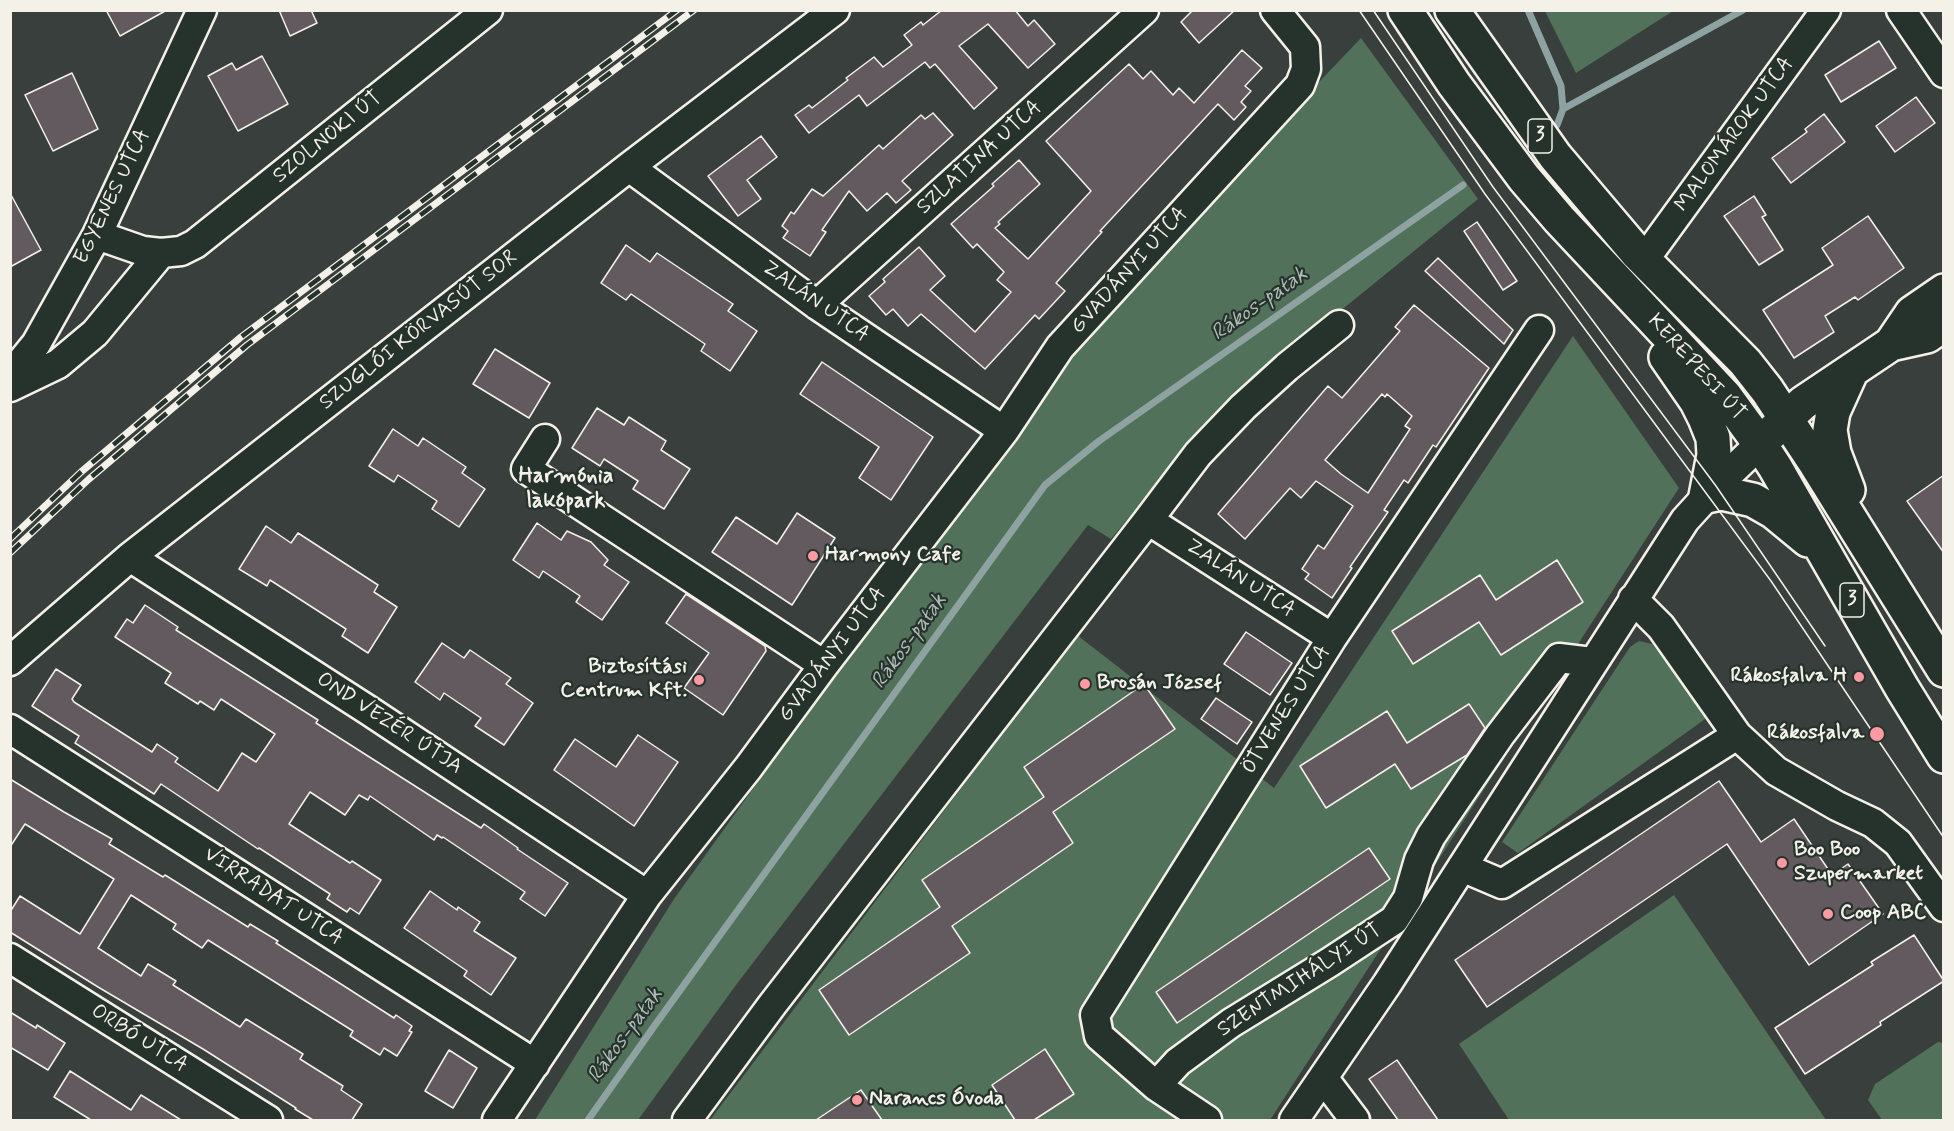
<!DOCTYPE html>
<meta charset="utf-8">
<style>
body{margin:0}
#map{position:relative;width:1954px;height:1131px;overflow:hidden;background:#383f3c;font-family:Mynerve,sans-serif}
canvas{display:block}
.frame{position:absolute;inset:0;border:12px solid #f4f1e8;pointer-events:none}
</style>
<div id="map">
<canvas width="1954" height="1131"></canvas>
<div class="frame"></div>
</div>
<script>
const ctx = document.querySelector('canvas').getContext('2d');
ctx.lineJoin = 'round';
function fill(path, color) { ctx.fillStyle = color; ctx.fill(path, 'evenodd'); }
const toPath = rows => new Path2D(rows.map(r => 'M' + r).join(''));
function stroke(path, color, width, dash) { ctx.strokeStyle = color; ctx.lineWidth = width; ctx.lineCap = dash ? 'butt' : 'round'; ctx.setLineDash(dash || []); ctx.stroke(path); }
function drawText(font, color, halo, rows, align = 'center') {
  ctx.font = font + ' Mynerve,sans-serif'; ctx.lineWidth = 4.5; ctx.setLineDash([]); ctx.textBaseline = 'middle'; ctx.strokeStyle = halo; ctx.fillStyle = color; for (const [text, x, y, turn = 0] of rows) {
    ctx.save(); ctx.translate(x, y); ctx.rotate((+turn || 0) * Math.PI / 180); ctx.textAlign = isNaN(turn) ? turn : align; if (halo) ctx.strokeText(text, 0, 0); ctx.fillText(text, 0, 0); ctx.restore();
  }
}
const green = toPath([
 [1545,11,1673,11,1576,73],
 [1361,38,1478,199,1237,395,1187,447,1111,539,1088,525,736,985,638,1120,535,1120,674,899,1054,368,1115,296],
 [1573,336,1679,488,1270,1120,710,1120,1077,635,1274,788],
 [1639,641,1652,644,1708,717,1518,853,1502,842,1630,647],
 [1674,895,1826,1120,1509,1120,1459,1044],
 [1938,1042,1943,1043,1943,1120,1882,1120,1868,1100,1875,1084]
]);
const stream = toPath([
 [1528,10,1561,86,1563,109,1557,125],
 [1563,109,1743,10],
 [588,1120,655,1025,1045,485,1099,441,1463,185]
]);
const building = toPath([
 [106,10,167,10,120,36,106,10],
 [279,10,311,10,317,23,290,36,279,10],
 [942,10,1015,10,1028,26,1034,20,1055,44,1028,68,988,24,959,46,997,88,974,109,935,64,930,68,925,62,867,106,859,95,809,133,795,115,809,105,812,108,848,80,846,78,874,57,883,67,912,45,904,35,921,22,923,25,942,10],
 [1193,10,1235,10,1199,43,1181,22,1193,10],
 [1879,41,1896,68,1841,102,1825,75,1879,41],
 [1242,50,1262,68,1245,86,1251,91,1241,102,1246,107,1234,120,1218,104,1100,231,1102,232,1056,283,1065,291,1039,319,1035,315,985,369,921,314,908,326,893,309,886,315,869,296,885,282,883,279,919,247,945,276,930,290,975,332,1011,292,997,280,1004,272,977,244,973,248,951,224,994,186,992,184,1019,160,1040,184,998,222,1000,224,995,228,1028,259,1091,191,1046,141,1129,64,1143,79,1151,71,1173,95,1179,88,1194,103,1242,50],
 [262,56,288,104,238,131,208,76,232,63,236,70,262,56],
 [72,73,98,129,53,151,25,95,72,73],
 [1916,97,1935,123,1895,152,1876,126,1916,97],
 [933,113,953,135,902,181,911,190,896,203,887,193,867,211,849,191,822,230,826,232,810,256,783,238,788,231,782,226,791,212,794,214,812,189,823,196,879,145,883,149,921,115,925,119,933,113],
 [1824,114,1845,142,1791,183,1772,158,1807,132,1805,129,1824,114],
 [761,136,777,157,747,180,761,199,738,216,708,176,761,136],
 [10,193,41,250,10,267,10,193],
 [1754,196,1766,215,1762,217,1783,250,1759,265,1724,216,1754,196],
 [1868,216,1904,268,1858,300,1855,297,1825,316,1834,332,1794,358,1763,310,1833,265,1822,248,1868,216],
 [1477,222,1517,281,1503,290,1464,231,1477,222],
 [626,245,650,262,657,253,733,304,728,311,757,331,730,371,701,351,705,344,631,294,626,300,601,283,626,245],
 [1438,258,1513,330,1504,344,1425,271,1438,258],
 [1414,305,1489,368,1436,447,1433,445,1408,483,1404,480,1384,510,1388,512,1350,567,1352,568,1332,598,1305,579,1309,574,1302,569,1318,545,1324,549,1353,506,1316,481,1301,498,1290,488,1245,539,1218,514,1328,386,1342,398,1400,331,1395,327,1414,305],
 [1382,394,1385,397,1387,394,1412,416,1405,426,1410,429,1368,493,1341,474,1325,460,1382,394],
 [495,349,550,383,529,418,473,384,495,349],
 [822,362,933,437,891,500,859,478,879,447,800,394,822,362],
 [597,408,624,425,629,417,666,441,661,450,690,469,664,509,633,489,638,481,604,459,600,466,572,448,597,408],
 [393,429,418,446,423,438,466,467,462,473,485,489,459,527,432,509,437,501,398,475,394,482,369,466,393,429],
 [1944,475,1944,553,1907,501,1944,475],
 [797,513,835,538,792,605,712,552,736,517,777,544,797,513],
 [537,523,561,540,567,531,591,542,608,560,604,565,629,582,602,620,576,602,580,596,543,571,539,578,513,560,537,523],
 [266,526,291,543,298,533,378,585,374,592,397,607,368,653,342,636,346,629,270,580,267,586,239,569,266,526],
 [1557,560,1583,602,1501,655,1479,622,1413,664,1392,631,1480,575,1496,600,1557,560],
 [686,594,765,646,766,651,723,715,684,688,709,653,666,623,686,594],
 [145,605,178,627,176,630,318,720,316,723,481,828,484,824,518,848,517,849,568,883,545,916,520,899,525,892,443,837,442,838,437,835,434,840,370,796,368,800,359,795,345,815,310,792,289,824,350,863,352,861,381,880,359,914,350,908,347,912,327,899,330,894,259,848,258,849,161,784,154,794,75,743,79,736,32,706,56,669,81,685,72,699,74,702,152,752,157,744,178,758,175,762,218,791,242,753,256,762,275,734,221,699,214,710,200,701,198,704,165,683,171,673,115,637,127,619,133,623,145,605],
 [1246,632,1292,663,1270,695,1224,664,1246,632],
 [442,643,464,658,470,650,511,678,506,684,533,703,504,745,475,726,481,718,444,693,440,700,415,682,442,643],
 [1144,684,1175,729,1053,812,1073,843,952,926,970,953,849,1035,819,990,940,907,922,880,1044,797,1024,767,1144,684],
 [1216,698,1252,722,1237,744,1201,719,1216,698],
 [1469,704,1485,728,1467,755,1411,789,1395,764,1326,808,1300,766,1387,711,1407,743,1469,704],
 [638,735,678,762,634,826,554,770,575,739,616,767,638,735],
 [10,779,64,812,112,839,109,844,163,877,165,875,248,927,250,924,278,941,276,943,344,986,394,1018,396,1015,412,1026,409,1031,412,1032,397,1056,384,1048,380,1055,350,1036,353,1031,208,940,202,948,173,929,176,924,131,895,98,948,141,976,148,964,176,981,173,985,240,1027,246,1019,303,1054,300,1059,343,1086,341,1090,362,1104,352,1120,313,1120,295,1109,296,1108,203,1049,98,987,10,932,10,912,20,896,80,934,114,879,25,824,10,847,10,779],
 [1719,781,1761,842,1794,819,1832,875,1848,864,1883,914,1809,965,1727,844,1487,1007,1455,960,1719,781],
 [1369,848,1390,879,1177,1023,1156,992,1369,848],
 [430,891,457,910,458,907,480,922,474,931,516,958,491,995,464,976,467,971,404,928,430,891],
 [1914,935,1944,981,1880,1022,1881,1025,1805,1074,1775,1028,1873,965,1871,962,1914,935],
 [10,1012,36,1028,37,1025,65,1043,48,1070,10,1047,10,1012],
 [1045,1049,1074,1094,1034,1120,1015,1120,992,1085,1045,1049],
 [449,1050,477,1068,453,1108,425,1091,449,1050],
 [1397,1060,1438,1120,1398,1120,1369,1079,1397,1060],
 [70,1071,131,1110,141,1095,181,1120,91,1120,54,1097,70,1071],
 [861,1090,882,1120,816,1120,861,1090]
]);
const minor = toPath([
 [1901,10,1944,73],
 [629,167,817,305,1004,431],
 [97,235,143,251,161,253,181,251,195,244,488,10],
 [1644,260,1826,10],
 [817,305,1144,10],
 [10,376,36,344,97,235,202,10],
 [10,387,58,364,95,333,161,253],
 [545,439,526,469,824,665],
 [1148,520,1332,638],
 [130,557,368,710,647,895],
 [1633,599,1661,627,1737,735,1776,771,1837,806,1873,823,1898,843,1944,907],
 [10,661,130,557,629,167,835,10],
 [10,729,535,1064],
 [1462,867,1502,884,1737,735],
 [10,958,268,1120],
 [1324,1079,1355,1120],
 [1156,1086,1178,1062,1231,1023,1330,962,1394,920,1408,898,1419,860,1431,836,1500,735,1559,658,1592,662],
 [497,1120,647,895,748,768,824,665,1004,431,1060,347,1300,85,1306,69,1305,47,1275,10],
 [687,1120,772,1005,1148,520,1198,454,1243,407,1287,367,1339,325],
 [1207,1120,1156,1086,1099,1036,1095,1015,1332,638,1539,330],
 [1294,1120,1387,984,1685,520,1716,486,1760,444]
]);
const major = toPath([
 [1405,10,1454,84,1524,178,1559,219,1725,396,1760,444,1775,467,1902,688,1944,756],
 [1452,10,1555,156,1638,254,1745,362,1767,390,1816,464,1944,670],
 [1891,344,1912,313,1944,291],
 [1666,357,1697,402,1705,418,1713,438,1714,455,1706,496,1721,493,1753,500,1774,512,1808,540],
 [1770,434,1803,403,1891,344,1927,336,1944,324],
 [1848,490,1834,453,1830,430,1833,412,1852,370]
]);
const tram = toPath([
 [1359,10,1485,194,1771,581,1944,838],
 [1373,10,1493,187,1716,486,1825,646]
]);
const rail = toPath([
 [10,539,81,472,241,337,677,10],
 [10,553,89,479,247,345,694,10]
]);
const markers = [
 [813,556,6,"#ff9aa2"],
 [1859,677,6,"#ff9aa2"],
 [699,680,6,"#ff9aa2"],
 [1085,684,6,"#ff9aa2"],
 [1877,734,8,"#ff9aa2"],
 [1782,863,6,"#ff9aa2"],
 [1828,914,6,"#ff9aa2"],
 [857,1100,6,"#ff9aa2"]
];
const shields = [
 [1540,136,24],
 [1852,600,24]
];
const shieldNames = [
 ["3",1540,136],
 ["3",1852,600]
];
const streetNames = [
 ["MALOMÁROK UTCA",1735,135,-54],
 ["SZOLNOKI ÚT",328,138,-39],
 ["SZLATINA UTCA",980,158,-42],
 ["EGYENES UTCA",113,197,-64],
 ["GVADÁNYI UTCA",1130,271,-48],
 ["ZALÁN UTCA",815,302,35],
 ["SZUGLÓI KÖRVASÚT SOR",419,331,-38],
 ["KEREPESI ÚT",1696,368,48],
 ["ZALÁN UTCA",1240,579,33],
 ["GVADÁNYI UTCA",833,655,-53],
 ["ÖTVENES UTCA",1287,710,-58],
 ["OND VEZÉR ÚTJA",389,724,33],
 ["VIRRADAT UTCA",273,897,33],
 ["SZENTMIHÁLYI ÚT",1300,981,-33],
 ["ORBÓ UTCA",139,1039,32]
];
const poiNames = [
 ["Harmony Cafe",825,556],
 ["Biztosítási",687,668,"right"],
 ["Centrum Kft.",687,692,"right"],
 ["Rákosfalva H",1847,677,"right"],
 ["Brosán József",1097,684],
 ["Rákosfalva",1864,734,"right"],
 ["Boo Boo",1794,851],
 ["Szupermarket",1794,875],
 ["Coop ABC",1840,914],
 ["Narancs Óvoda",869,1100]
];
const waterNames = [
 ["Rákos-patak",1260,305,-35],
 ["Rákos-patak",910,642,-54],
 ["Rákos-patak",626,1036,-54]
];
const neighbourhoodNames = [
 ["Harmónia",566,477],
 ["lakópark",566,502]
];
fill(green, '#52715a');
stroke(stream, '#8ea2a1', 7);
fill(building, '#635a5f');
stroke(building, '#f4f1e8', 1.5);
stroke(minor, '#f4f1e8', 33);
stroke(major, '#f4f1e8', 38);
stroke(minor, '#26332d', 28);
stroke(major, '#26332d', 33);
stroke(tram, '#f4f1e8', 1.5);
stroke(rail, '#f4f1e8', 7);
stroke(rail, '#26332d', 4.5, [14]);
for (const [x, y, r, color] of markers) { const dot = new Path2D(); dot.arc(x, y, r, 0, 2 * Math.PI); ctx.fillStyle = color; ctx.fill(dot); stroke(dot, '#26332d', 2); }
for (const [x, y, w] of shields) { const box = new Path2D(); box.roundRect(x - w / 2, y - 17, w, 34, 4.5); ctx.fillStyle = '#26332d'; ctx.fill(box); stroke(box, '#f4f1e8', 1.5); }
drawText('bold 20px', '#f4f1e8', null, shieldNames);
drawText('21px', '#f4f1e8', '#26332d', streetNames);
drawText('bold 21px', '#f4f1e8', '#26332d', poiNames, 'left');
drawText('italic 22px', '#b0bcb8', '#26332d', waterNames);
drawText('bold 22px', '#f4f1e8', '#26332d', neighbourhoodNames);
</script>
